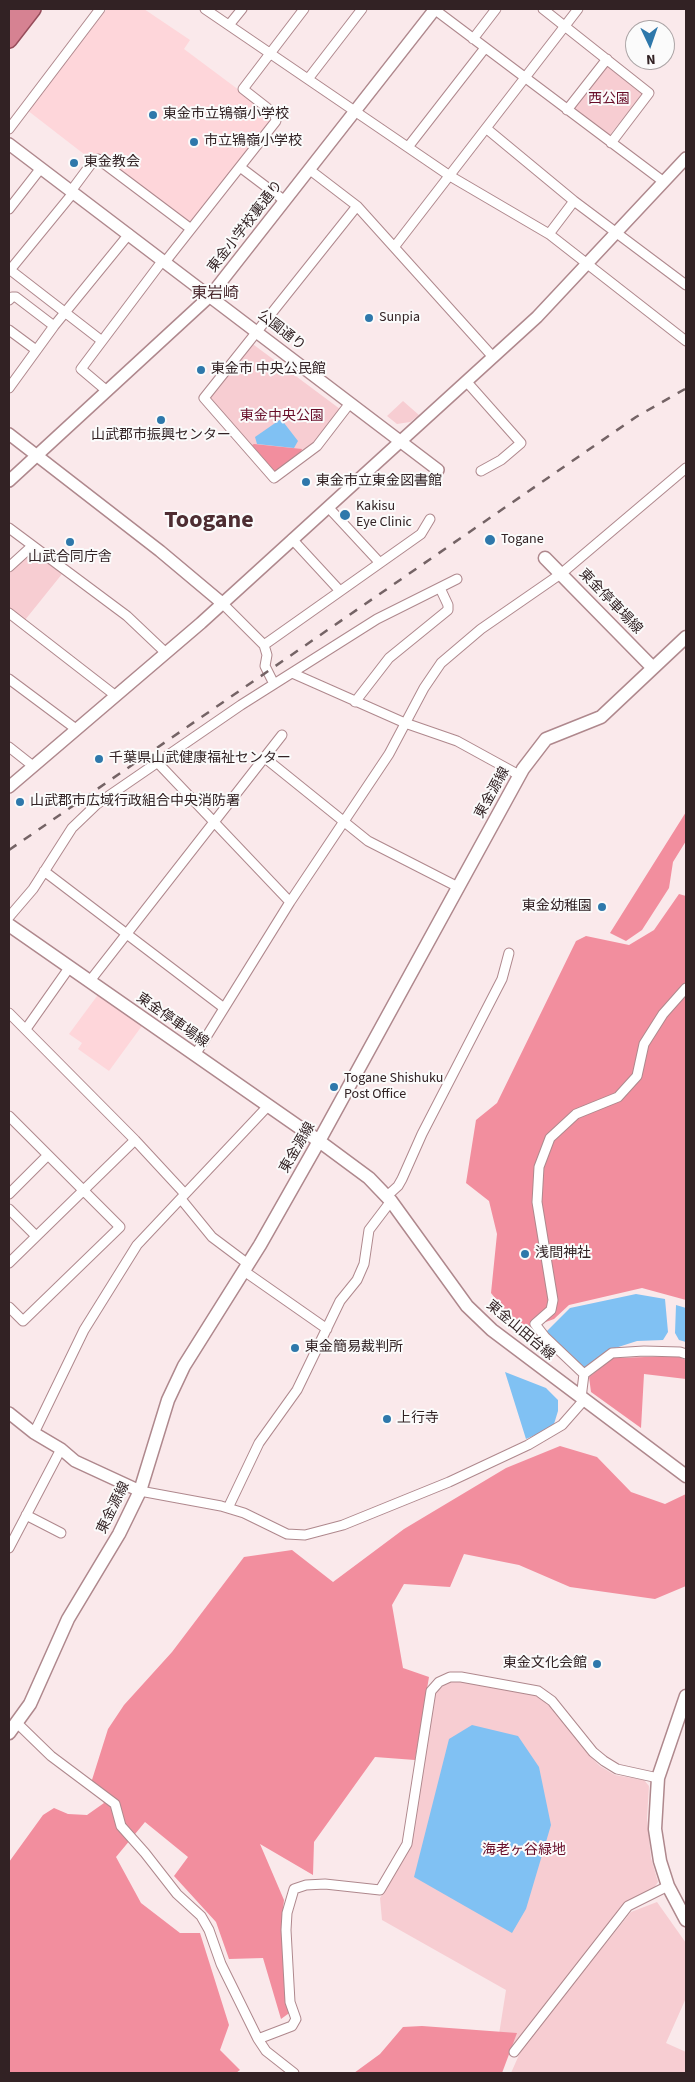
<!DOCTYPE html>
<meta charset="utf-8">
<style>
body{margin:0}
#map{position:relative;width:695px;height:2082px;overflow:hidden;background:#fae9eb;font-family:"Source Sans 3",sans-serif}
canvas{display:block}
.frame{position:absolute;inset:0;border:10px solid #322224;pointer-events:none}
.north{position:absolute;left:625px;top:20px;width:50px;height:50px;box-sizing:border-box;background:#fbfbfb;border:1px solid #aba4a5;border-radius:50%;rotate:177deg;font-size:14px;font-weight:700;line-height:20px;text-align:center;color:#322224}
.north::after{content:'';display:block;margin:auto;width:18px;height:22px;background:#2e78ab;clip-path:polygon(50% 0,100% 100%,50% 72%,0 100%)}
</style>
<div id="map">
<canvas width="695" height="2082"></canvas>
<div class="frame"></div>
<div class="north">N</div>
</div>
<script>
const ctx = document.querySelector('canvas').getContext('2d');
ctx.lineJoin = 'round';
function fill(path, color) { ctx.fillStyle = color; ctx.fill(path, 'evenodd'); }
const toPath = rows => new Path2D(rows.map(r => 'M' + r).join(''));
function stroke(path, color, width, dash) { ctx.strokeStyle = color; ctx.lineWidth = width; ctx.lineCap = dash ? 'butt' : 'round'; ctx.setLineDash(dash || []); ctx.stroke(path); }
function drawText(font, color, halo, rows, align = 'center') {
  ctx.font = font + ' "Source Sans 3","Noto Sans JP",sans-serif'; ctx.lineWidth = 4; ctx.setLineDash([]); ctx.textBaseline = 'middle'; ctx.strokeStyle = halo; ctx.fillStyle = color; for (const [text, x, y, turn = 0] of rows) {
    ctx.save(); ctx.translate(x, y); ctx.rotate((+turn || 0) * Math.PI / 180); ctx.textAlign = isNaN(turn) ? turn : align; if (halo) ctx.strokeText(text, 0, 0); ctx.fillText(text, 0, 0); ctx.restore();
  }
}
const built = toPath([
 [107,9,144,9,190,40,184,49,271,114,272,120,190,224,101,156,89,158,27,110],
 [100,992,144,1023,109,1071,78,1049,82,1043,69,1034]
]);
const green = toPath([
 [608,64,644,92,609,136,573,109],
 [250,342,340,409,314,444,275,473,209,397],
 [403,401,419,415,410,422,397,424,387,416],
 [33,551,62,574,25,620,9,607,9,572],
 [459,1680,536,1694,549,1704,588,1754,600,1766,615,1775,644,1780,649,1786,647,1818,651,1858,658,1882,654,1888,626,1903,506,2055,497,2047,506,1990,382,1920,380,1898,411,1844,435,1693,449,1681],
 [657,1902,686,1943,686,1998,666,2043,686,2052,686,2073,511,2073,523,2046,631,1912]
]);
const forest = toPath([
 [254,444,302,449,301,452,275,472,252,445],
 [686,812,686,841,673,862,669,888,642,930,626,941,610,933],
 [679,894,686,896,686,1300,642,1288,569,1305,554,1319,529,1328,512,1319,491,1293,497,1234,489,1201,466,1183,476,1120,497,1103,576,941,586,936,629,945,654,930],
 [677,1356,686,1360,686,1379,644,1374,641,1428,591,1392,589,1377,613,1358],
 [560,1446,597,1457,631,1492,665,1504,686,1494,686,1586,655,1599,570,1587,519,1565,464,1554,450,1587,404,1584,392,1605,403,1668,429,1677,415,1760,375,1757,314,1842,313,1875,260,1844,284,1900,281,1930,292,2011,281,2019,263,1958,229,1959,216,1922,174,1876,188,1857,145,1822,116,1857,141,1903,180,1933,200,1933,229,2025,220,2050,240,2070,236,2073,9,2073,9,1862,43,1815,54,1808,68,1814,87,1815,104,1803,91,1783,108,1729,124,1705,172,1652,244,1557,292,1550,333,1582,404,1529,506,1468],
 [422,2026,517,2033,502,2073,354,2073,380,2054,403,2027]
]);
const water = toPath([
 [281,419,298,441,294,448,257,444,255,437],
 [636,1294,665,1299,668,1332,663,1340,637,1341,609,1350,584,1369,546,1332,570,1308],
 [676,1305,686,1308,686,1342,679,1340,675,1333],
 [505,1372,546,1388,558,1400,558,1411,554,1424,540,1433,526,1439],
 [472,1725,518,1736,539,1767,551,1825,526,1909,512,1933,414,1877,449,1739]
]);
const minor = toPath([
 [205,9,450,176,549,234,686,341],
 [434,9,664,182],
 [543,9,649,93,611,143],
 [229,25,242,9],
 [473,39,496,9],
 [308,79,362,9],
 [567,110,607,59],
 [9,129,100,9],
 [487,129,574,201,686,285],
 [408,147,485,48],
 [240,167,285,201],
 [310,170,357,206,493,357],
 [71,191,94,160,98,159,191,229],
 [9,209,41,168],
 [549,234,574,201],
 [395,246,578,9],
 [165,262,276,121,275,114,243,89,304,9],
 [9,269,102,341],
 [10,270,73,193],
 [9,300,12,297,16,297,54,326],
 [9,330,36,350],
 [466,381,521,443,501,460,481,471],
 [9,388,54,326,129,234],
 [107,391,81,369,163,260],
 [350,403,317,446,274,478,204,398,357,206],
 [328,507,380,563],
 [9,528,127,616,166,653],
 [292,539,340,591],
 [9,567,32,546],
 [222,603,264,645,267,655,265,666,274,684],
 [9,613,116,696],
 [264,645,421,534,430,519],
 [292,673,405,723,457,741,519,775],
 [9,679,76,729],
 [355,702,389,658,448,610,448,605,440,588],
 [9,747,33,766],
 [265,758,368,841,458,887],
 [157,762,290,902],
 [44,871,224,1008],
 [9,917,33,889,72,828,97,804,241,705,377,619,457,579],
 [89,982,282,735],
 [9,1013,135,1140,185,1194],
 [26,1029,69,968],
 [195,1055,290,902,389,754,424,688,441,663,481,629,562,573,686,468],
 [9,1116,120,1227,23,1321,9,1307],
 [9,1194,48,1155],
 [387,1196,398,1186,402,1179,422,1134,502,979,509,953],
 [181,1199,212,1237,248,1264],
 [9,1209,36,1236],
 [9,1263,135,1140],
 [244,1271,327,1329],
 [584,1374,545,1337,535,1324,551,1310,553,1300,537,1202,539,1167,550,1138,576,1114,618,1097,637,1076,644,1044,663,1014,686,988],
 [581,1398,584,1374,612,1353,644,1351,680,1352,686,1354],
 [34,1433,84,1330,137,1245,268,1106],
 [140,1491,221,1506,244,1513,287,1534,305,1535,343,1525,449,1482,528,1445,562,1425,584,1400],
 [228,1508,259,1443,297,1390,340,1301,357,1280,364,1264,369,1230,391,1201],
 [26,1515,61,1533],
 [9,1548,61,1449],
 [17,1723,51,1756,115,1804,121,1826,145,1853,177,1894,201,1916,209,1930,221,1964,258,2039,266,2051,294,2073],
 [258,2039,292,2026,296,2019,290,2002,286,1930,287,1913,294,1889,306,1885,325,1884,380,1890,407,1844,431,1691,439,1682,450,1677,461,1677,538,1691,552,1701,593,1752,604,1761,617,1769,658,1778],
 [514,2052,628,1906,668,1886]
]);
const tertiary = toPath([
 [9,144,438,470],
 [9,434,160,551,222,603],
 [9,481,210,296,435,9],
 [9,787,201,623,537,317,686,158],
 [9,1413,34,1433,61,1449,75,1461,140,1491]
]);
const secondary = toPath([
 [545,558,653,668],
 [9,925,319,1141,369,1178,391,1201,467,1306,492,1330,686,1476],
 [686,1696,658,1778,655,1829,660,1861,668,1886,686,1920],
 [9,1733,30,1704,68,1619,119,1534,140,1491,168,1400,184,1366,260,1245,319,1141,523,769,546,739,601,717,686,637]
]);
const trunk = toPath([
 [9,21,18,9],
 [9,40,33,9]
]);
const rail = toPath([
 [9,850,636,417,685,389]
]);
const markers = [
 [153,115,5,"#2e78ab"],
 [194,142,5,"#2e78ab"],
 [74,163,5,"#2e78ab"],
 [369,318,5,"#2e78ab"],
 [201,370,5,"#2e78ab"],
 [161,420,5,"#2e78ab"],
 [306,482,5,"#2e78ab"],
 [345,515,6,"#2e78ab"],
 [490,540,6,"#2e78ab"],
 [70,542,5,"#2e78ab"],
 [99,759,5,"#2e78ab"],
 [20,802,5,"#2e78ab"],
 [602,907,5,"#2e78ab"],
 [334,1087,5,"#2e78ab"],
 [525,1254,5,"#2e78ab"],
 [295,1348,5,"#2e78ab"],
 [387,1419,5,"#2e78ab"],
 [597,1664,5,"#2e78ab"]
];
const parkNames = [
 ["西公園",609,100],
 ["東金中央公園",282,417],
 ["海老ヶ谷緑地",524,1851]
];
const poiNames = [
 ["東金市立鴇嶺小学校",163,115],
 ["市立鴇嶺小学校",204,142],
 ["東金教会",84,163],
 ["Sunpia",379,318],
 ["東金市 中央公民館",211,370],
 ["山武郡市振興センター",161,436,"center"],
 ["東金市立東金図書館",316,482],
 ["Kakisu",356,507],
 ["Eye Clinic",356,523],
 ["Togane",501,540],
 ["山武合同庁舎",70,558,"center"],
 ["千葉県山武健康福祉センター",109,759],
 ["山武郡市広域行政組合中央消防署",30,802],
 ["東金幼稚園",592,907,"right"],
 ["Togane Shishuku",344,1079],
 ["Post Office",344,1095],
 ["浅間神社",535,1254],
 ["東金簡易裁判所",305,1348],
 ["上行寺",397,1419],
 ["東金文化会館",587,1664,"right"]
];
const streetNames = [
 ["東金小学校裏通り",246,227,-52],
 ["公園通り",281,331,38],
 ["東金停車場線",610,602,46],
 ["東金源線",493,793,-61],
 ["東金停車場線",172,1021,35],
 ["東金源線",298,1148,-60],
 ["東金山田台線",520,1331,40],
 ["東金源線",114,1508,-64]
];
const quarterNames = [
 ["東岩崎",215,294]
];
const townNames = [
 ["Toogane",209,522]
];
fill(built, '#fed6da');
fill(green, '#f7cdd2');
fill(forest, '#f28e9e');
fill(water, '#80c1f3');
stroke(minor, '#af888d', 11);
stroke(tertiary, '#af888d', 14);
stroke(secondary, '#af888d', 15);
stroke(trunk, '#964c5a', 18);
stroke(minor, '#fff', 9);
stroke(tertiary, '#fff', 11);
stroke(secondary, '#fff', 12);
stroke(trunk, '#d68292', 15);
stroke(rail, '#746365', 2.5, [9, 9]);
for (const [x, y, r, color] of markers) { const dot = new Path2D(); dot.arc(x, y, r, 0, 2 * Math.PI); ctx.fillStyle = color; ctx.fill(dot); stroke(dot, '#fbfbfb', 2); }
drawText('14px', '#680e29', '#fbfbfb', parkNames);
drawText('14px', '#322224', '#fbfbfb', poiNames, 'left');
drawText('14px', '#322224', '#fbfbfb', streetNames);
drawText('16px', '#4d2d32', '#fbfbfb', quarterNames);
drawText('bold 24px', '#4d2d32', '#fbfbfb', townNames);
</script>
